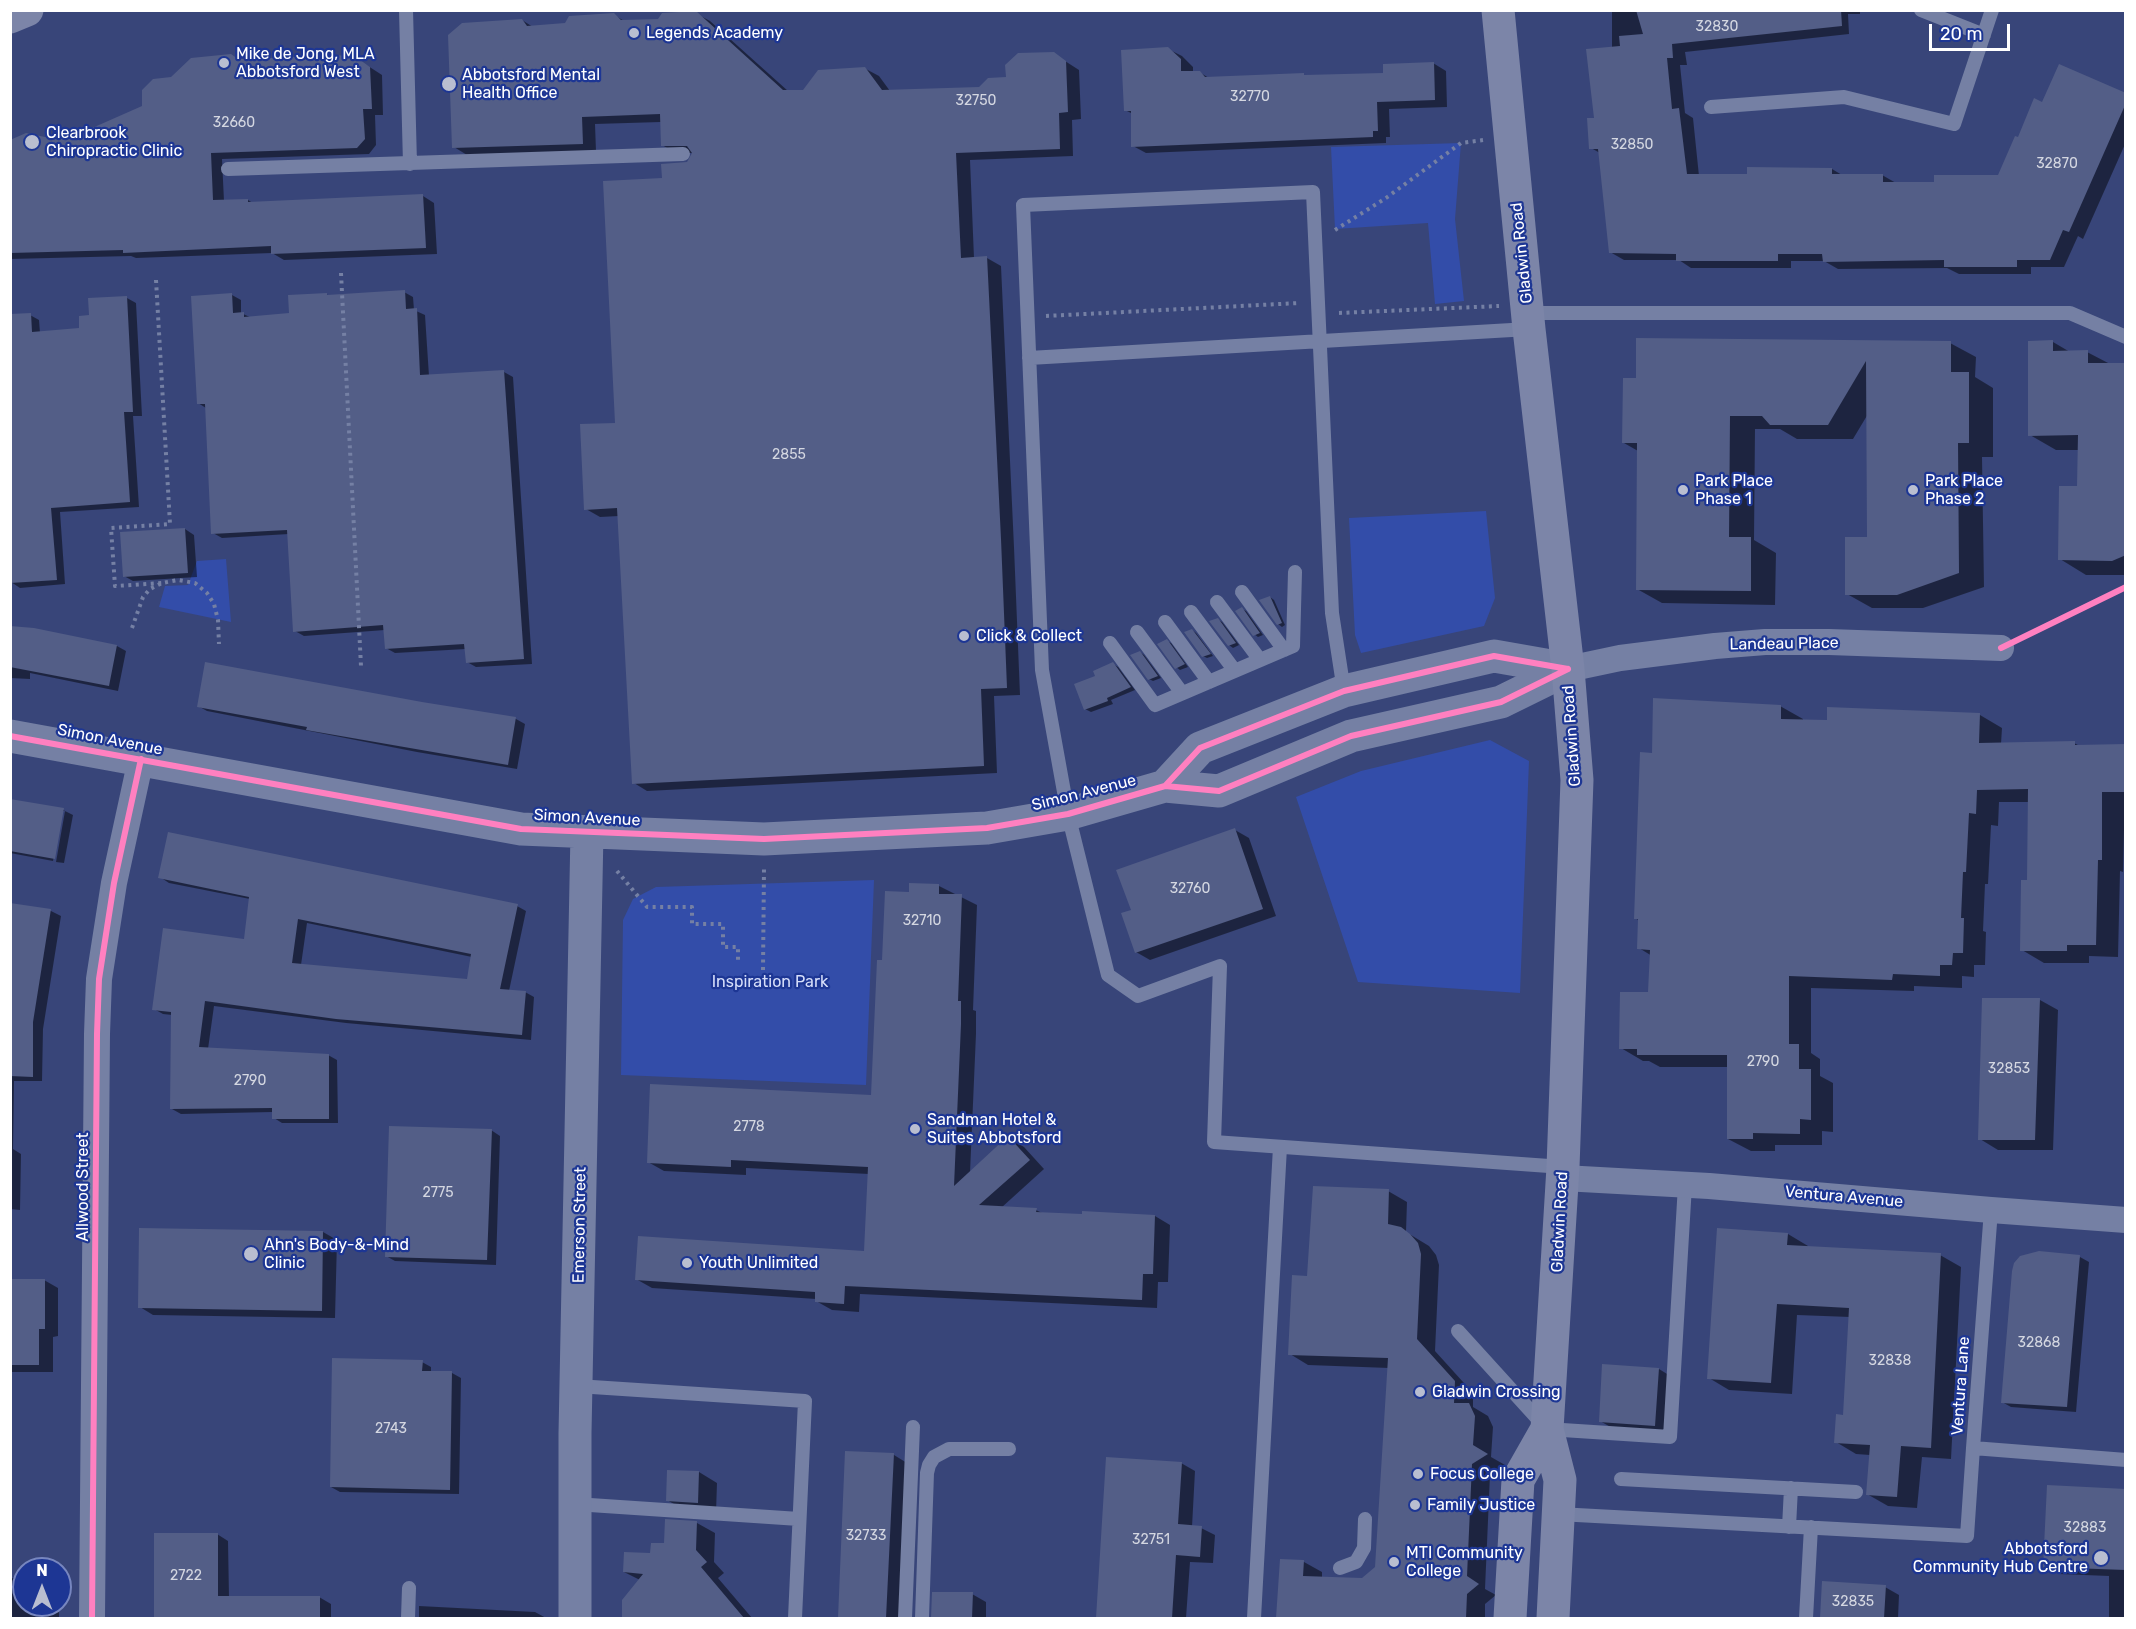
<!DOCTYPE html>
<style>
body{margin:0}
#map{position:relative;width:2136px;height:1629px;overflow:hidden;background:#384579;font-family:Rubik,sans-serif}
canvas{display:block}
.frame{position:absolute;inset:0;border:12px solid #fff;pointer-events:none}
.north{position:absolute;left:12px;top:1557px;width:60px;height:60px;box-sizing:border-box;background:#1d3694;border:2px solid #7786bf;border-radius:50%;rotate:0deg;font-size:16px;font-weight:700;line-height:24px;text-align:center;color:#fff}
.north::after{content:'';display:block;margin:auto;width:21px;height:27px;background:#b9bed0;clip-path:polygon(50% 0,100% 100%,50% 72%,0 100%)}
.scale{position:absolute;left:1929px;top:24px;width:81px;height:27px;box-sizing:border-box;border:3px solid #fff;border-top:0;padding-left:8px;font-size:18px;line-height:21px;white-space:nowrap;color:#fff;-webkit-text-stroke:4px #1d3694;paint-order:stroke}
</style>
<div id="map">
<canvas width="2136" height="1629"></canvas>
<div class="frame"></div>
<div class="north">N</div>
<div class="scale">20 m</div>
</div>
<script>
const ctx = document.querySelector('canvas').getContext('2d');
ctx.lineJoin = 'round';
function fill(path, color) { ctx.fillStyle = color; ctx.fill(path, 'evenodd'); }
const toPath = rows => new Path2D(rows.map(r => 'M' + r).join(''));
function stroke(path, color, width, dash) { ctx.strokeStyle = color; ctx.lineWidth = width; ctx.lineCap = dash ? 'butt' : 'round'; ctx.setLineDash(dash || []); ctx.stroke(path); }
function drawText(font, color, halo, rows, align = 'center') {
  ctx.font = font + ' Rubik,sans-serif'; ctx.lineWidth = 4.5; ctx.setLineDash([]); ctx.textBaseline = 'middle'; ctx.strokeStyle = halo; ctx.fillStyle = color; for (const [text, x, y, turn = 0] of rows) {
    ctx.save(); ctx.translate(x, y); ctx.rotate((+turn || 0) * Math.PI / 180); ctx.textAlign = isNaN(turn) ? turn : align; if (halo) ctx.strokeText(text, 0, 0); ctx.fillText(text, 0, 0); ctx.restore();
  }
}
const green = toPath([
 [1461,143,1455,219,1464,301,1435,304,1428,223,1335,229,1331,147],
 [1486,511,1495,598,1484,626,1361,653,1355,635,1349,518],
 [226,559,231,622,159,607,165,586,188,585,197,561],
 [1490,740,1529,761,1520,993,1358,982,1296,797,1361,771],
 [874,880,866,1085,621,1075,623,920,633,899,656,887]
]);
const shadow = toPath([
 [1612,10,1860,10,1860,14,1848,14,1849,34,1685,52,1687,65,1680,65,1685,113,1693,118,1699,176,1749,176,1832,169,1842,175,1882,175,1896,183,1936,184,1999,176,2019,139,2043,104,2126,94,2126,142,2083,239,2078,236,2064,267,2031,267,2031,274,1959,274,1947,268,1838,269,1824,261,1791,261,1791,268,1691,268,1679,260,1624,260,1610,252,1600,153,1591,148,1612,48],
 [695,13,710,21,788,91,804,91,864,68,879,76,890,91,980,88,1007,78,1054,54,1079,70,1081,119,1072,120,1073,156,970,160,974,258,987,258,1001,266,1014,547,1020,695,994,696,997,773,647,791,634,783,619,516,600,517,586,509,617,424,663,180,688,163,694,153,676,153,662,145,661,122,595,124,596,151,467,155,454,147,522,20,533,27,566,24,614,15,626,22,659,20],
 [1168,49,1182,56,1193,67,1193,72,1199,72,1209,78,1304,75,1307,77,1384,75,1433,63,1446,71,1447,107,1389,109,1390,137,1386,137,1386,143,1146,153,1133,146,1133,114,1125,110],
 [239,60,365,64,382,75,383,115,375,115,376,145,369,154,222,159,224,201,248,200,253,203,423,196,434,203,437,254,284,260,272,253,136,258,131,256,10,259,10,142,74,138,143,107,172,78],
 [404,292,413,297,414,310,425,315,429,376,504,372,513,377,532,664,476,667,467,662,466,649,395,653,386,648,385,630,304,636,295,631,289,534,222,538,213,533,206,408,198,403,232,295,241,300,241,313,252,318,290,315,326,294,331,297],
 [127,298,136,303,142,416,133,416,139,507,60,512,65,584,20,588,11,582,30,315,39,320,40,333,81,329,90,317],
 [2053,342,2070,352,2087,352,2110,364,2126,364,2126,575,2086,575,2060,559,2079,488,2079,450,2056,450,2030,435],
 [1950,343,1976,357,1975,377,1993,388,1993,457,1982,457,1984,587,1923,608,1872,608,1847,594,1869,538,1868,414,1853,439,1797,439,1780,429,1755,429,1754,540,1776,553,1775,605,1662,603,1637,589,1638,451,1624,443,1637,379],
 [185,529,194,535,197,577,133,581,124,576,121,534],
 [1270,597,1274,600,1285,625,1282,627,1278,624],
 [1242,609,1246,611,1263,635,1258,637,1254,634],
 [1217,619,1222,622,1239,645,1233,648,1229,645],
 [10,628,33,630,117,646,126,651,118,691,30,673,30,679,10,678],
 [1192,630,1196,633,1213,656,1207,658,1203,656],
 [1166,641,1171,643,1188,667,1180,670,1176,667],
 [1140,652,1144,655,1161,678,1153,681,1149,679],
 [1113,664,1118,667,1135,690,1111,700,1113,704,1091,712,1085,709,1097,676],
 [422,704,516,719,525,724,517,769,417,752,207,711,198,706],
 [1780,706,1803,719,1803,721,1828,721,1980,715,2002,728,2001,744,2074,743,2080,746,2126,746,2123,872,2120,871,2118,957,2089,956,2089,963,2044,963,2022,950,2029,881,2029,802,1999,802,1998,826,1991,825,1988,884,1985,884,1983,931,1986,932,1985,965,1974,965,1974,977,1962,976,1962,988,1914,986,1914,991,1811,988,1811,1053,1820,1059,1820,1076,1833,1083,1833,1132,1822,1131,1822,1145,1775,1145,1775,1151,1751,1151,1728,1139,1729,1067,1660,1067,1649,1061,1643,1061,1621,1048,1649,994,1652,956,1639,948,1640,921,1635,918,1653,754],
 [10,800,63,810,73,815,64,863,56,862,65,811,62,811,53,861,10,853],
 [1235,830,1249,838,1276,916,1150,960,1136,952,1132,911],
 [160,877,517,906,526,911,509,991,525,992,534,997,531,1040,346,1023,214,1006,208,1049,328,1055,337,1060,338,1123,282,1123,274,1118,273,1112,181,1114,172,1109,172,1015,163,1014,154,1009,245,941,250,899,169,883],
 [307,923,472,957,469,980,301,965],
 [939,886,977,905,973,1010,976,1011,976,1034,970,1173,1009,1138,1024,1147,1044,1169,1001,1208,1036,1210,1044,1214,1155,1216,1170,1225,1168,1282,1158,1282,1157,1308,860,1294,859,1312,832,1310,816,1301,816,1299,652,1288,636,1279,865,1253,869,1174,746,1168,746,1175,664,1171,648,1162,872,1096,884,962,911,894],
 [10,904,51,911,61,916,43,1029,42,1081,14,1081,13,1149,21,1154,20,1210,10,1209],
 [2040,1000,2058,1010,2053,1150,1998,1150,1980,1139],
 [491,1130,500,1136,496,1265,395,1261,386,1256],
 [1388,1191,1407,1202,1406,1232,1429,1246,1436,1255,1439,1265,1435,1351,1473,1393,1473,1407,1488,1416,1493,1427,1491,1457,1505,1465,1490,1475,1485,1589,1496,1595,1485,1604,1485,1618,1277,1618,1281,1560,1304,1562,1322,1572,1322,1578,1362,1579,1376,1568,1389,1368,1308,1365,1290,1354,1309,1277],
 [141,1229,323,1232,337,1240,335,1318,153,1315,140,1307],
 [1788,1234,1808,1246,1808,1248,1940,1255,1961,1267,1951,1459,1922,1457,1917,1508,1888,1506,1867,1494,1870,1455,1856,1454,1836,1442,1844,1416,1850,1317,1797,1315,1792,1394,1729,1390,1709,1378],
 [2080,1257,2089,1262,2076,1412,2011,1407,2002,1402],
 [44,1280,58,1288,58,1336,53,1337,53,1372,10,1372,10,1281],
 [422,1362,431,1367,431,1372,452,1373,461,1378,459,1494,340,1492,331,1487],
 [1659,1369,1672,1377,1669,1433,1614,1429,1600,1421],
 [847,1453,894,1455,907,1463,900,1618,839,1618],
 [1108,1458,1181,1463,1195,1471,1192,1527,1201,1528,1215,1535,1213,1563,1190,1562,1186,1618,1097,1618],
 [699,1472,717,1483,716,1513,686,1511,667,1500],
 [2126,1491,2126,1618,2109,1618,2109,1576,2059,1574,2045,1566],
 [697,1523,715,1533,714,1562,724,1573,718,1578,752,1618,623,1618,624,1600,640,1580,624,1572],
 [217,1534,228,1541,229,1597,319,1597,331,1604,331,1618,155,1618,155,1535],
 [10,1578,24,1579,24,1605,59,1605,59,1618,10,1618],
 [1823,1583,1885,1587,1899,1595,1898,1618,1821,1618],
 [933,1594,972,1594,986,1602,986,1618,932,1618],
 [419,1606,535,1612,546,1618,419,1618]
]);
const building = toPath([
 [1636,10,1841,10,1842,26,1672,44,1673,58,1667,58,1672,109,1679,108,1687,174,1747,174,1747,167,1832,168,1832,174,1883,174,1883,182,1934,182,1934,175,1998,175,2015,136,2018,137,2034,98,2042,102,2059,64,2126,93,2126,103,2069,232,2063,230,2050,260,2017,260,2017,267,1944,267,1944,260,1823,262,1822,254,1778,254,1778,261,1676,261,1676,254,1609,253,1598,149,1589,149,1587,118,1594,118,1586,49,1620,46,1619,36,1643,34],
 [696,11,783,90,803,90,818,70,865,67,882,90,979,87,988,78,1006,77,1005,65,1018,53,1054,52,1066,61,1068,112,1059,113,1060,149,956,153,961,258,987,256,1001,539,1007,688,981,689,984,766,632,784,617,508,584,510,580,424,615,423,603,181,662,178,661,164,687,162,692,153,687,146,661,146,660,114,582,117,583,144,452,148,448,35,462,23,522,19,527,26,565,23,569,16,614,13,621,20,658,19,662,13],
 [1168,47,1181,59,1181,71,1200,71,1205,77,1304,73,1304,75,1383,73,1383,64,1434,62,1435,100,1377,102,1378,131,1373,131,1373,137,1131,147,1131,111,1124,111,1121,50],
 [231,54,238,59,353,55,370,67,372,109,363,109,365,139,357,148,211,153,213,200,248,199,248,202,423,194,426,248,271,254,271,246,123,253,123,250,10,253,10,140,26,133,45,137,74,136,142,106,142,90,153,79,171,77,191,58],
 [405,290,406,309,417,308,420,375,504,370,524,659,466,663,464,644,385,649,383,625,293,632,287,530,211,534,205,404,197,404,191,296,232,293,233,313,244,312,244,317,289,313,288,295,327,293,327,295],
 [127,296,133,412,124,412,130,502,51,508,57,580,10,583,10,314,31,313,32,332,79,328,79,316,89,315,88,298],
 [1636,338,1951,341,1951,372,1969,372,1969,443,1958,443,1959,573,1897,595,1845,595,1845,537,1867,537,1866,361,1828,425,1770,425,1762,416,1730,416,1729,537,1751,537,1751,591,1636,590,1637,443,1622,443,1623,378,1636,378],
 [2053,340,2053,351,2088,350,2088,363,2126,363,2126,555,2112,561,2058,560,2059,486,2077,486,2078,435,2028,436,2028,341],
 [185,528,188,573,123,577,120,532],
 [1270,596,1282,623,1277,625,1259,600],
 [1242,607,1260,633,1253,636,1235,611],
 [1218,618,1236,643,1228,646,1209,621],
 [10,626,34,628,117,645,109,686,10,667],
 [1192,629,1211,654,1202,657,1184,632],
 [1167,639,1185,664,1175,669,1157,644],
 [1140,651,1158,676,1148,680,1130,655],
 [205,662,422,702,516,717,508,765,306,730,307,727,197,707],
 [1113,662,1131,687,1107,698,1108,701,1084,710,1074,684,1095,676,1093,671],
 [1653,698,1781,705,1781,719,1827,720,1827,707,1980,713,1979,743,2075,741,2075,745,2126,744,2126,792,2102,792,2102,860,2098,860,2096,945,2067,945,2067,951,2020,951,2021,880,2027,880,2028,789,1977,790,1976,814,1969,813,1966,872,1963,872,1961,918,1964,918,1963,953,1953,953,1952,965,1940,965,1940,976,1893,974,1892,980,1789,976,1789,1044,1799,1044,1799,1069,1811,1069,1811,1120,1800,1119,1800,1134,1753,1133,1753,1139,1727,1139,1727,1055,1637,1055,1637,1049,1619,1049,1620,992,1648,992,1650,950,1637,949,1638,919,1634,919,1640,752,1652,753],
 [10,799,64,808,55,859,10,851],
 [1235,828,1263,909,1135,953,1121,913,1131,910,1116,870],
 [168,832,518,904,500,989,526,991,522,1035,336,1019,205,1001,199,1047,329,1054,329,1119,272,1119,272,1108,170,1109,171,1012,152,1010,163,928,244,939,249,897,158,878],
 [298,919,471,954,467,979,292,963],
 [909,883,939,884,939,894,962,894,958,1001,961,1001,961,1024,954,1186,1008,1136,1030,1160,979,1205,1037,1208,1036,1212,1082,1214,1082,1211,1155,1215,1153,1274,1143,1274,1142,1300,845,1286,844,1304,815,1302,815,1292,635,1280,638,1236,864,1251,868,1167,731,1160,731,1167,647,1163,650,1084,871,1095,877,960,882,960,885,891,909,892],
 [10,903,51,909,33,1022,33,1077,10,1076],
 [1982,998,2040,998,2035,1140,1978,1140],
 [389,1126,492,1129,487,1260,385,1257],
 [1313,1186,1389,1189,1388,1224,1401,1227,1410,1234,1418,1243,1421,1254,1417,1339,1455,1381,1454,1403,1469,1403,1475,1416,1473,1445,1488,1454,1472,1464,1467,1576,1479,1584,1467,1594,1466,1618,1276,1618,1280,1559,1304,1560,1303,1576,1362,1578,1375,1567,1388,1358,1288,1355,1292,1275,1307,1276],
 [139,1228,323,1231,322,1311,138,1308],
 [1717,1228,1788,1233,1787,1245,1941,1253,1931,1448,1901,1446,1897,1497,1866,1495,1870,1445,1834,1443,1836,1414,1843,1415,1849,1308,1777,1304,1771,1383,1707,1379],
 [2039,1251,2080,1255,2067,1407,2001,1403,2012,1271,2014,1263,2020,1256],
 [10,1279,45,1279,45,1329,39,1329,39,1365,10,1365],
 [332,1358,423,1360,422,1371,452,1371,450,1490,330,1487],
 [1602,1364,1659,1368,1655,1426,1599,1422],
 [845,1451,894,1453,886,1618,838,1618],
 [1106,1457,1182,1462,1178,1524,1202,1526,1200,1557,1176,1555,1172,1618,1096,1618],
 [667,1470,699,1471,698,1503,666,1501],
 [2047,1485,2126,1489,2126,1570,2043,1567],
 [665,1519,697,1521,696,1550,707,1562,701,1567,744,1618,622,1618,622,1600,643,1574,623,1572,624,1552,650,1553,651,1543,664,1543],
 [154,1533,218,1533,218,1596,320,1596,320,1618,154,1618],
 [1822,1581,1886,1585,1884,1618,1820,1618],
 [932,1592,973,1592,972,1618,931,1618]
]);
const path = toPath([
 [1335,230,1386,198,1461,143,1483,140],
 [341,273,361,666],
 [156,280,170,524,111,528,115,586,162,583],
 [1339,313,1499,306],
 [1046,316,1299,303],
 [132,628,143,597,150,589,162,583,178,580,195,583,207,593,214,604,218,620,219,644],
 [617,871,647,907,692,907,692,924,723,924,723,947,738,947,738,964],
 [763,970,764,868]
]);
const service = toPath([
 [406,10,410,164],
 [1921,10,1984,35],
 [1711,107,1844,97,1954,124,1992,10],
 [228,169,683,154],
 [1528,313,2070,313,2126,337],
 [1029,358,1529,329],
 [1242,592,1284,650],
 [1217,602,1260,660],
 [1191,612,1235,671],
 [1165,622,1209,682],
 [1137,632,1182,693],
 [1110,643,1155,705,1293,646,1295,572],
 [1344,691,1332,613,1313,192,1023,205,1042,670,1068,814,1108,975,1138,996,1220,966,1214,1142,1563,1167],
 [1991,1210,1973,1448,2126,1460],
 [1458,1331,1547,1429,1670,1437,1685,1185],
 [577,1386,805,1401,795,1618],
 [1621,1479,1856,1492],
 [575,1504,799,1519],
 [1558,1514,1967,1536,1973,1448],
 [1789,1527,1791,1488],
 [1340,1568,1356,1562,1364,1548,1365,1519],
 [408,1618,409,1588],
 [905,1618,913,1427],
 [922,1618,927,1473,929,1465,934,1457,949,1449,1009,1449],
 [1254,1618,1280,1147],
 [1806,1618,1811,1527]
]);
const minor = toPath([
 [1568,669,1620,658,1715,646,1765,642,1829,642,2001,648],
 [1563,1178,1709,1186,1991,1210,2126,1220],
 [92,1618,97,1034,99,979,114,883,141,759]
]);
const tertiary = toPath([
 [10,736,521,829,764,839,987,828,1068,814,1165,786,1219,791,1351,736,1501,702,1568,669],
 [1165,786,1200,748,1344,691,1494,656,1568,669],
 [575,1618,575,1433,587,832]
]);
const secondary = toPath([
 [1498,10,1529,329,1568,669,1577,780,1563,1167,1547,1429,1560,1480,1553,1618],
 [10,17,27,10],
 [1510,1618,1518,1480,1547,1429]
]);
const cycleway = toPath([
 [2001,648,2126,587],
 [10,736,521,829,764,839,987,828,1068,814,1165,786,1219,791,1351,736,1501,702,1568,669],
 [1165,786,1200,748,1344,691,1494,656,1568,669],
 [92,1618,97,1034,99,979,114,883,141,759]
]);
const markers = [
 [634,33,6,"#b9bed0"],
 [224,63,6,"#b9bed0"],
 [449,84,8,"#b9bed0"],
 [32,142,8,"#b9bed0"],
 [1683,490,6,"#b9bed0"],
 [1913,490,6,"#b9bed0"],
 [964,636,6,"#b9bed0"],
 [915,1129,6,"#b9bed0"],
 [251,1254,8,"#b9bed0"],
 [687,1263,6,"#b9bed0"],
 [1420,1392,6,"#b9bed0"],
 [1418,1474,6,"#b9bed0"],
 [1415,1505,6,"#b9bed0"],
 [2101,1558,8,"#b9bed0"],
 [1394,1562,6,"#b9bed0"]
];
const numberNames = [
 ["32830",1717,27],
 ["32770",1250,97],
 ["32750",976,101],
 ["32660",234,123],
 ["32850",1632,145],
 ["32870",2057,164],
 ["2855",789,455],
 ["32760",1190,889],
 ["32710",922,921],
 ["2790",1763,1062],
 ["32853",2009,1069],
 ["2790",250,1081],
 ["2778",749,1127],
 ["2775",438,1193],
 ["32868",2039,1343],
 ["32838",1890,1361],
 ["2743",391,1429],
 ["32883",2085,1528],
 ["32733",866,1536],
 ["32751",1151,1540],
 ["2722",186,1576],
 ["32835",1853,1602]
];
const poiNames = [
 ["Legends Academy",646,33],
 ["Mike de Jong, MLA",236,54],
 ["Abbotsford West",236,72],
 ["Abbotsford Mental",462,75],
 ["Health Office",462,93],
 ["Clearbrook",46,133],
 ["Chiropractic Clinic",46,151],
 ["Park Place",1695,481],
 ["Phase 1",1695,499],
 ["Park Place",1925,481],
 ["Phase 2",1925,499],
 ["Click & Collect",976,636],
 ["Sandman Hotel &",927,1120],
 ["Suites Abbotsford",927,1138],
 ["Ahn's Body-&-Mind",264,1245],
 ["Clinic",264,1263],
 ["Youth Unlimited",699,1263],
 ["Gladwin Crossing",1432,1392],
 ["Focus College",1430,1474],
 ["Family Justice",1427,1505],
 ["Abbotsford",2088,1549,"right"],
 ["Community Hub Centre",2088,1567,"right"],
 ["MTI Community",1406,1553],
 ["College",1406,1571]
];
const streetNames = [
 ["Gladwin Road",1522,253,-96],
 ["Landeau Place",1784,644,-1],
 ["Gladwin Road",1572,736,-94],
 ["Simon Avenue",110,740,11],
 ["Simon Avenue",1084,793,-14],
 ["Simon Avenue",587,818,3],
 ["Allwood Street",83,1187,-90],
 ["Ventura Avenue",1844,1197,5],
 ["Gladwin Road",1560,1222,-87],
 ["Emerson Street",580,1225,-89],
 ["Ventura Lane",1961,1386,-86]
];
const parkNames = [
 ["Inspiration Park",770,982]
];
fill(green, '#334da9');
fill(shadow, '#0007');
fill(building, '#535e87');
stroke(path, '#7580a4', 4, [3, 4.5]);
stroke(service, '#7580a4', 14);
stroke(minor, '#7580a4', 26);
stroke(tertiary, '#7580a4', 33);
stroke(secondary, '#7c85a8', 33);
stroke(cycleway, '#ff80c0', 6);
for (const [x, y, r, color] of markers) { const dot = new Path2D(); dot.arc(x, y, r, 0, 2 * Math.PI); ctx.fillStyle = color; ctx.fill(dot); stroke(dot, '#1d3694', 2); }
drawText('14px', '#d4d7e1', null, numberNames);
drawText('16px', '#fff', '#1d3694', poiNames, 'left');
drawText('16px', '#fff', '#1d3694', streetNames);
drawText('16px', '#d6defa', '#1d3694', parkNames);
</script>
